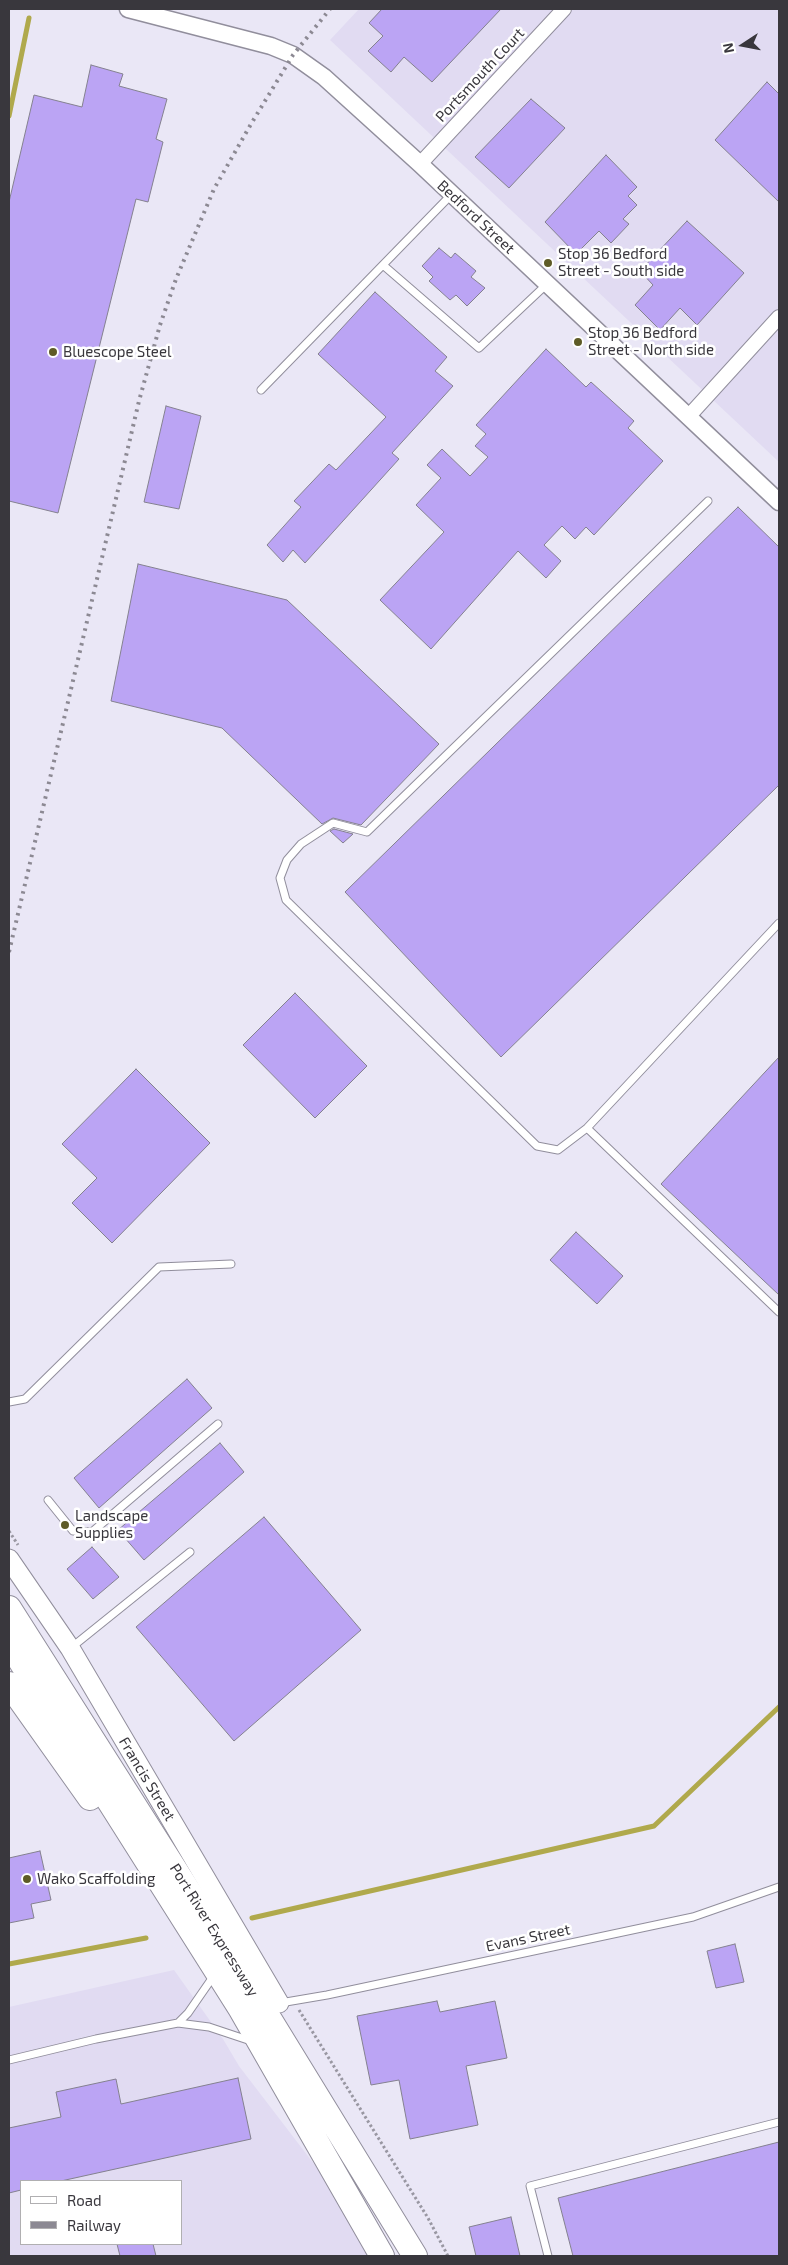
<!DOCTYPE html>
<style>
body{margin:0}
#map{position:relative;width:788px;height:2265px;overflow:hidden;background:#eae7f6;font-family:"Exo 2",sans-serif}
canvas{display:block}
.frame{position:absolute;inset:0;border:10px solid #39373d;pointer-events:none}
.legend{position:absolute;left:20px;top:2180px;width:162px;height:65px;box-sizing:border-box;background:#fff;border:1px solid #b0afb1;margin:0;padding:6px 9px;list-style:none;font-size:15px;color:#39373d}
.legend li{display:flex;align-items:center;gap:10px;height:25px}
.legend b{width:25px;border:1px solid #b0afb1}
.north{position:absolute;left:718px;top:20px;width:50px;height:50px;-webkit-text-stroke:4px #fff;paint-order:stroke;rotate:259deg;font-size:14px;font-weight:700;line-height:20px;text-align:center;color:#39373d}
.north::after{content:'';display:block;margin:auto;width:18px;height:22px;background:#39373d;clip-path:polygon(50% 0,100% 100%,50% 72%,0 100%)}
</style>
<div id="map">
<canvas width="788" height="2265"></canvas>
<div class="frame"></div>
<ul class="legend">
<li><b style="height:6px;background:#fff"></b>Road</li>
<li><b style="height:6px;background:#8c8993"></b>Railway</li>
</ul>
<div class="north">N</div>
</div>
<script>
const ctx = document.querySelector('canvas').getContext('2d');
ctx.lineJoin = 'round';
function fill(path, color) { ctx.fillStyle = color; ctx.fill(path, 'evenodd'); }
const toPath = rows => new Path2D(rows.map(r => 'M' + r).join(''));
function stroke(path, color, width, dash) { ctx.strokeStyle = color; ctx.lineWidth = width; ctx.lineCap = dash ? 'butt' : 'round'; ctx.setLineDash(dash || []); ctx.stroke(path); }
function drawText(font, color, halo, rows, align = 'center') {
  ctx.font = font + ' "Exo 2",sans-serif'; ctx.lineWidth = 5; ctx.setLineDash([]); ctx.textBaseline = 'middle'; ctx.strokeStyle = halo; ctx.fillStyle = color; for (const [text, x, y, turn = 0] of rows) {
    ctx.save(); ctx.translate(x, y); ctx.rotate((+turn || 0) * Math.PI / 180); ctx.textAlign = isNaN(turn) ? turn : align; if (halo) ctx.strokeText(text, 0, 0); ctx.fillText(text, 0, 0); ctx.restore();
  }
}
const built = toPath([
 [359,9,779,9,779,462,330,40],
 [174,1970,223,2039,239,2066,327,2181,372,2256,9,2256,9,2007],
 [21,2181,181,2181,181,2244,21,2244]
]);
const stream = toPath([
 [9,116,29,18],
 [252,1918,654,1826,779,1707],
 [9,1964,146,1938]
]);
const building = toPath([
 [382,9,501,9,432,82,404,57,391,72,368,51,383,36,369,23,382,9],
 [91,65,123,74,119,86,167,99,156,139,163,142,148,202,136,199,58,513,9,501,9,202,34,95,82,107,91,65],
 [767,82,779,94,779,202,715,140,767,82],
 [531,99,565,128,509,188,475,157,531,99],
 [606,155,637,187,628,196,637,205,623,219,629,224,611,243,599,231,576,254,545,222,606,155],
 [687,221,744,273,697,325,680,308,660,330,635,305,653,285,640,271,687,221],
 [439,248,451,258,455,253,476,271,471,277,485,288,467,306,456,295,450,300,429,281,433,277,422,266,439,248],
 [375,292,447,357,435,371,453,386,392,453,399,459,305,563,293,550,283,562,267,545,301,507,294,501,329,464,336,470,386,417,318,354,375,292],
 [546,349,586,387,591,382,634,421,628,428,663,461,594,535,586,527,575,539,562,526,544,545,561,561,546,578,518,551,431,649,380,600,444,532,416,505,441,478,427,465,442,449,470,476,488,457,475,446,486,434,476,425,546,349],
 [166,406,201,416,179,509,144,502,166,406],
 [738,507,779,547,779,785,501,1057,345,892,738,507],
 [138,564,287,600,439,744,361,825,333,818,322,824,222,728,111,701,138,564],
 [334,829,353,834,343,843,330,831,334,829],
 [295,993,367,1066,315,1118,243,1045,295,993],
 [779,1057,779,1295,661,1184,779,1057],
 [136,1069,210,1143,112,1243,72,1203,97,1178,62,1144,136,1069],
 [576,1232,623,1276,597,1304,550,1260,576,1232],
 [187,1379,212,1408,99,1508,74,1478,187,1379],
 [220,1443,244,1472,144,1560,118,1530,220,1443],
 [264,1517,361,1630,234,1741,136,1627,264,1517],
 [92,1547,119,1577,93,1599,67,1569,92,1547],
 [40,1851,51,1900,31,1904,34,1918,9,1923,9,1858,40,1851],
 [735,1944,744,1982,716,1988,707,1951,735,1944],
 [437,2001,440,2012,495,2001,507,2058,466,2066,478,2125,410,2139,399,2080,371,2085,357,2016,437,2001],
 [238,2078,251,2139,61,2181,21,2181,21,2190,9,2193,9,2128,61,2117,56,2092,116,2079,121,2104,238,2078],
 [779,2142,779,2256,573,2256,558,2198,779,2142],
 [511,2217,520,2256,476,2256,469,2227,511,2217],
 [117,2244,153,2244,156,2256,120,2256,117,2244]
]);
const path = toPath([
 [9,1531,18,1545],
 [299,2010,428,2218,448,2256]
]);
const service = toPath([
 [383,265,479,348,547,284],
 [261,390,452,194],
 [708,501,367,832,333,823,301,844,287,860,280,878,286,900,537,1146,558,1150,587,1128,779,923],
 [587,1128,779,1312],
 [9,1402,25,1399,159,1267,231,1264],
 [48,1500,73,1531,92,1532,218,1424],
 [72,1647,190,1552],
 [280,2003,327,1995,693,1917,779,1887],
 [178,2023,209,2027,251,2041],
 [9,2060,96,2039,178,2023,188,2013,215,1974],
 [548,2256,530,2186,779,2122]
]);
const minor = toPath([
 [420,164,564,9],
 [688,417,779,317]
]);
const tertiary = toPath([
 [128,9,271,46,293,55,324,77,420,164,779,502]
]);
const secondary = toPath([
 [9,1559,70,1648,279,2003]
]);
const motorway = toPath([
 [9,1608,256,1997,415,2256],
 [9,1643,240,2008,382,2256],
 [9,1684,90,1798]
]);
const rail = toPath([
 [9,952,139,401,160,325,176,279,214,189,251,124,293,55,330,9]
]);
const markers = [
 [548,263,5,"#5e5b27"],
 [578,342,5,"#5e5b27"],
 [53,352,5,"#5e5b27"],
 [65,1525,5,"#5e5b27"],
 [27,1879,5,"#5e5b27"]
];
const streetNames = [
 ["Portsmouth Court",480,75,-47],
 ["Bedford Street",476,217,43],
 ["Francis Street",147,1779,59],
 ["Port River Expressway",214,1930,58],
 ["Evans Street",528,1938,-12]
];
const poiNames = [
 ["Stop 36 Bedford",558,254],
 ["Street - South side",558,271],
 ["Stop 36 Bedford",588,333],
 ["Street - North side",588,350],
 ["Bluescope Steel",63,352],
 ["Landscape",75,1516],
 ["Supplies",75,1533],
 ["Wako Scaffolding",37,1879]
];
fill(built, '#e1dbf2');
stroke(stream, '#b0a94c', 5);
fill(building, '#bba4f4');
stroke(building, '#84818f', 1);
stroke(service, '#918e9c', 9);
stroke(minor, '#918e9c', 16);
stroke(tertiary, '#918e9c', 19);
stroke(secondary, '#918e9c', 21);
stroke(motorway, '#918e9c', 26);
stroke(path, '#9997a2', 3, [2.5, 2.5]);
stroke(service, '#fff', 7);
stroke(minor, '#fff', 14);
stroke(tertiary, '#fff', 16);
stroke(secondary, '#fff', 19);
stroke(motorway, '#fff', 24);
stroke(rail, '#8c8993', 4, [2.5, 5]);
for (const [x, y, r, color] of markers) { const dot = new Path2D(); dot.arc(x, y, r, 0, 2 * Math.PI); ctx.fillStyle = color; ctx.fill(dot); stroke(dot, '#fff', 2); }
drawText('15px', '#39373d', '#fff', streetNames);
drawText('15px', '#39373d', '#fff', poiNames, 'left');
</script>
